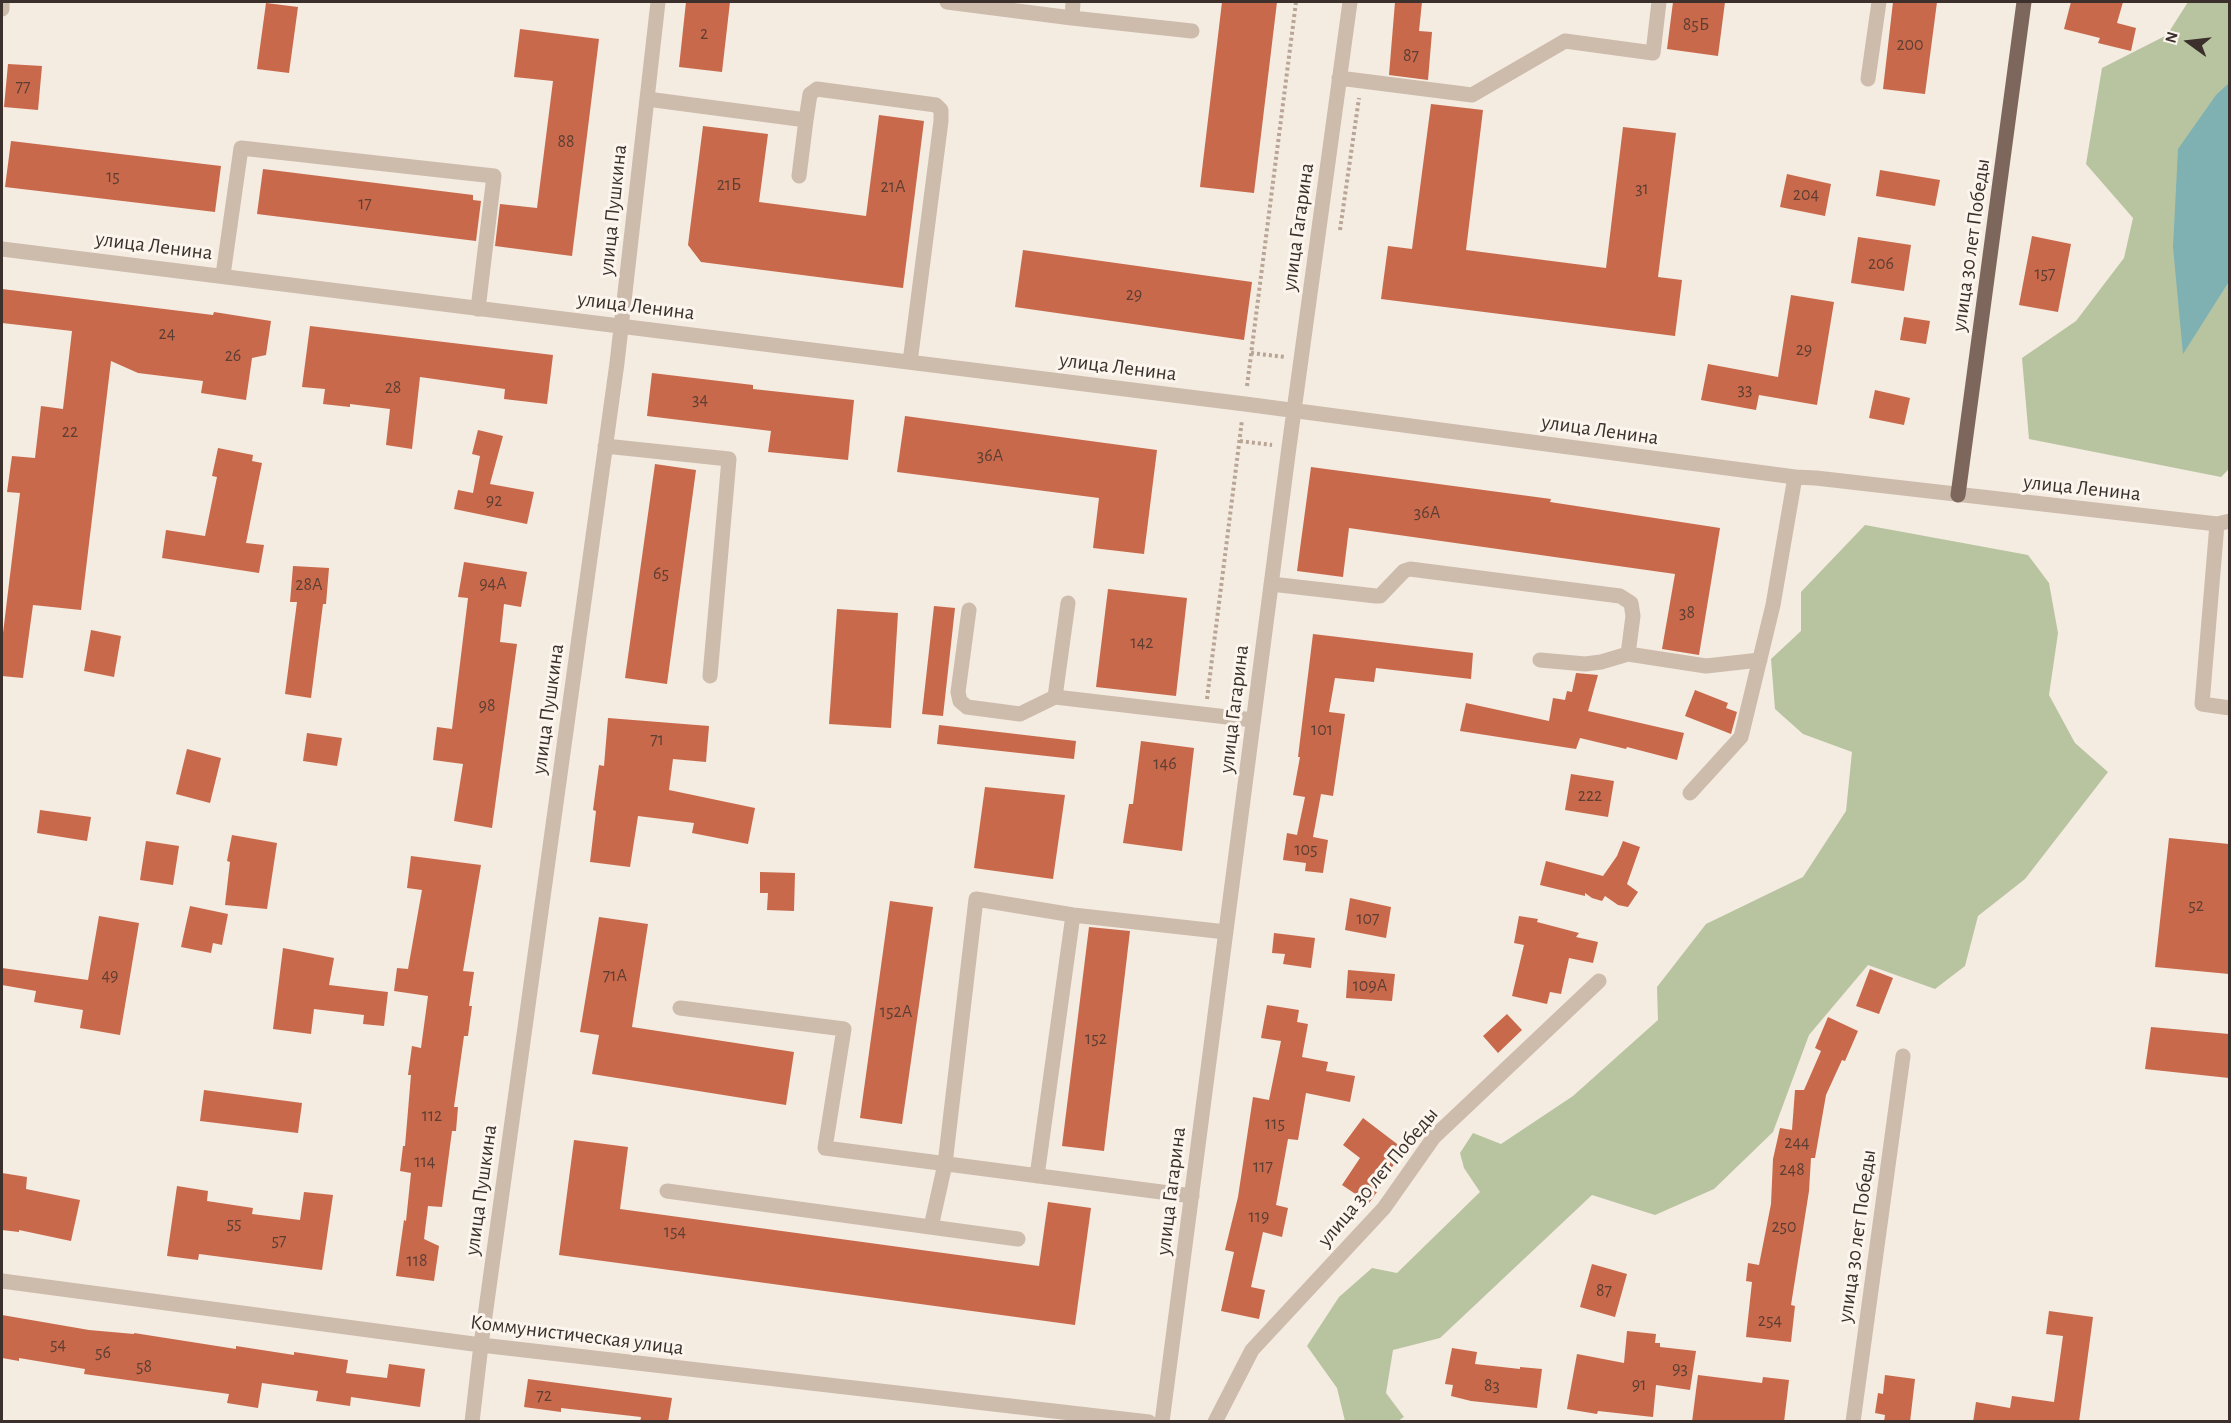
<!DOCTYPE html>
<meta charset="utf-8">
<style>
body{margin:0}
#map{position:relative;width:2231px;height:1423px;overflow:hidden;background:#f4ebe1;font-family:"Alegreya Sans",sans-serif}
canvas{display:block}
.frame{position:absolute;inset:0;border:3px solid #3b302b;pointer-events:none}
.north{position:absolute;left:2159px;top:12px;width:60px;height:60px;-webkit-text-stroke:4px #fbf5ee;paint-order:stroke;rotate:285deg;font-size:16px;font-weight:700;line-height:24px;text-align:center;color:#3b302b}
.north::after{content:'';display:block;margin:auto;width:21px;height:27px;background:#3b302b;clip-path:polygon(50% 0,100% 100%,50% 72%,0 100%)}
</style>
<div id="map">
<canvas width="2231" height="1423"></canvas>
<div class="frame"></div>
<div class="north">N</div>
</div>
<script>
const ctx = document.querySelector('canvas').getContext('2d');
ctx.lineJoin = 'round';
function fill(path, color) { ctx.fillStyle = color; ctx.fill(path, 'evenodd'); }
const toPath = rows => new Path2D(rows.map(r => 'M' + r).join(''));
function stroke(path, color, width, dash) { ctx.strokeStyle = color; ctx.lineWidth = width; ctx.lineCap = dash ? 'butt' : 'round'; ctx.setLineDash(dash || []); ctx.stroke(path); }
function drawText(font, color, halo, rows, align = 'center') {
  ctx.font = font + ' "Alegreya Sans",sans-serif'; ctx.lineWidth = 6; ctx.setLineDash([]); ctx.textBaseline = 'middle'; ctx.strokeStyle = halo; ctx.fillStyle = color; for (const [text, x, y, turn = 0] of rows) {
    ctx.save(); ctx.translate(x, y); ctx.rotate((+turn || 0) * Math.PI / 180); ctx.textAlign = isNaN(turn) ? turn : align; if (halo) ctx.strokeText(text, 0, 0); ctx.fillText(text, 0, 0); ctx.restore();
  }
}
const green = toPath([
 [2188,2,2229,2,2229,86,2183,353,2229,282,2229,469,2221,477,2029,439,2022,358,2076,321,2124,258,2133,218,2086,164,2102,68,2167,35],
 [1865,525,2028,555,2049,583,2058,633,2049,695,2075,743,2108,772,2025,879,1978,916,1965,966,1935,989,1868,965,1809,1035,1773,1132,1714,1189,1655,1215,1592,1195,1440,1338,1393,1350,1386,1393,1404,1417,1398,1421,1345,1421,1337,1388,1307,1346,1339,1297,1372,1268,1397,1273,1480,1192,1464,1168,1460,1153,1473,1133,1501,1144,1573,1096,1658,1020,1657,987,1706,924,1803,877,1846,811,1852,752,1803,734,1775,709,1771,659,1801,631,1801,592]
]);
const water = toPath([
 [2229,83,2229,282,2183,354,2173,247,2178,149,2216,95]
]);
const building = toPath([
 [686,2,730,2,722,72,679,67],
 [1222,2,1277,2,1254,193,1200,187],
 [1395,2,1422,2,1419,31,1432,32,1428,80,1389,75],
 [1673,2,1725,2,1718,56,1667,49],
 [1893,2,1937,2,1925,94,1883,89],
 [2071,2,2123,2,2117,23,2136,28,2131,51,2098,43,2100,38,2064,29],
 [266,3,298,7,289,73,257,69],
 [520,29,599,39,572,256,495,246,500,204,537,208,553,81,514,77],
 [8,64,42,66,38,110,4,107],
 [1431,104,1483,110,1466,250,1606,268,1623,127,1676,133,1658,277,1682,280,1675,336,1381,299,1388,246,1412,249],
 [879,115,924,121,903,288,701,262,688,245,703,126,768,134,759,202,866,216],
 [11,141,221,166,215,212,5,187],
 [263,169,473,195,473,200,481,201,476,241,257,214],
 [1880,170,1940,180,1935,206,1876,196],
 [1787,174,1831,184,1825,216,1780,207],
 [2032,236,2071,244,2058,312,2019,305],
 [1858,237,1911,245,1904,291,1851,283],
 [1023,250,1252,282,1244,340,1015,307],
 [2,289,213,315,214,312,271,321,266,355,252,358,246,400,201,393,203,381,138,373,111,361,81,610,33,605,23,678,2,676,2,632,3,633,20,493,7,492,12,456,35,458,41,406,63,409,72,331,2,323],
 [1791,295,1834,302,1817,405,1759,395,1756,410,1701,400,1708,364,1778,377],
 [1904,317,1930,321,1926,344,1900,340],
 [310,326,553,355,547,404,504,399,505,389,420,377,412,449,386,445,390,409,350,404,350,407,323,404,325,389,302,387],
 [652,373,753,385,753,389,854,400,848,460,768,452,771,431,647,416],
 [1875,390,1910,398,1904,425,1869,418],
 [905,416,1157,450,1144,554,1093,548,1099,498,897,472],
 [478,430,503,436,490,484,534,492,527,524,454,509,458,490,473,493,480,456,472,454],
 [218,448,253,455,252,461,262,463,246,543,264,545,259,573,162,558,166,530,205,536,217,477,212,476],
 [655,464,696,470,667,684,625,678],
 [1311,467,1551,499,1550,502,1720,528,1699,655,1662,649,1675,574,1349,528,1343,577,1297,571],
 [464,562,527,572,521,607,504,604,500,642,517,644,492,828,454,821,463,764,433,760,437,727,452,729,468,598,458,597],
 [293,566,329,568,326,604,323,604,311,698,285,694,297,602,290,602],
 [1108,589,1187,598,1176,696,1096,687],
 [934,606,955,608,943,716,922,714],
 [837,609,898,613,891,728,829,724],
 [91,630,121,636,114,677,84,671],
 [1313,634,1473,653,1471,679,1376,668,1374,682,1335,678,1329,712,1345,714,1333,796,1321,794,1313,837,1328,840,1323,873,1305,871,1306,863,1283,860,1287,833,1297,835,1305,797,1293,795,1300,757,1298,757],
 [1576,673,1598,675,1588,711,1684,733,1677,760,1627,747,1626,749,1580,738,1576,749,1460,731,1466,703,1549,721,1553,698,1565,700,1567,691,1572,692],
 [1695,690,1728,703,1726,708,1737,712,1731,734,1685,716],
 [608,718,709,726,706,762,673,759,669,790,755,808,748,844,692,833,694,823,638,816,630,867,590,862,596,811,593,810,599,765,604,766],
 [939,725,1076,741,1074,759,937,744],
 [307,733,342,738,337,766,303,761],
 [1141,741,1194,748,1182,851,1123,843,1129,804,1133,804],
 [187,749,221,758,210,803,176,794],
 [1571,774,1614,781,1608,817,1565,810],
 [985,787,1065,795,1053,879,974,868],
 [40,810,91,817,87,841,37,833],
 [232,835,277,843,267,909,225,905,230,862,227,861],
 [2169,838,2229,844,2229,974,2155,967],
 [146,841,179,846,173,885,140,880],
 [1623,841,1640,847,1627,884,1638,892,1628,907,1618,905,1605,896,1602,901,1592,898,1585,893,1585,896,1540,885,1546,861,1603,876,1617,856],
 [411,856,481,865,463,971,474,972,469,1006,472,1006,468,1036,464,1036,454,1107,458,1107,456,1131,452,1131,442,1207,428,1206,424,1239,439,1246,434,1281,396,1276,404,1220,406,1221,411,1173,400,1171,403,1146,405,1146,411,1075,408,1075,412,1046,421,1048,428,996,394,991,397,968,408,969,422,890,407,888],
 [760,872,795,873,794,911,767,910,768,893,760,893],
 [1350,898,1391,907,1386,938,1345,930],
 [890,901,933,907,902,1124,860,1118],
 [190,906,228,914,222,945,213,943,211,953,181,947],
 [99,916,139,923,120,1035,80,1028,83,1010,34,1002,36,991,2,985,2,968,88,980],
 [1519,916,1538,919,1537,922,1579,933,1576,937,1598,942,1593,963,1569,958,1561,994,1550,992,1547,1004,1512,996,1524,945,1514,943],
 [599,917,648,924,632,1027,794,1052,786,1105,592,1074,599,1035,580,1032],
 [1089,927,1130,931,1104,1151,1062,1146],
 [1274,933,1315,938,1311,968,1283,964,1285,954,1272,953],
 [283,948,334,958,329,985,388,992,384,1026,363,1024,364,1015,314,1009,311,1034,273,1029],
 [1870,969,1893,978,1879,1014,1856,1006],
 [1348,970,1395,974,1392,1001,1346,998],
 [1267,1005,1299,1010,1297,1022,1308,1024,1302,1057,1328,1062,1326,1071,1355,1076,1350,1102,1306,1093,1298,1140,1288,1139,1276,1205,1288,1208,1282,1237,1263,1232,1251,1287,1265,1290,1259,1319,1221,1311,1234,1252,1225,1250,1238,1197,1253,1097,1269,1100,1281,1041,1261,1038],
 [1507,1014,1522,1030,1498,1053,1483,1036],
 [1828,1017,1858,1031,1845,1061,1842,1060,1826,1095,1815,1158,1811,1158,1809,1191,1791,1305,1795,1306,1791,1342,1746,1337,1752,1282,1746,1281,1748,1263,1759,1265,1771,1204,1773,1159,1780,1128,1792,1130,1795,1090,1804,1090,1821,1051,1815,1048],
 [2151,1027,2229,1034,2229,1078,2145,1069],
 [204,1090,302,1103,298,1133,200,1121],
 [1363,1118,1405,1150,1380,1183,1382,1185,1369,1203,1342,1185,1360,1158,1343,1145],
 [574,1140,628,1147,620,1209,1039,1266,1048,1202,1091,1208,1075,1325,559,1255],
 [2,1173,27,1177,26,1189,80,1200,71,1241,19,1230,19,1232,2,1230],
 [177,1186,208,1191,207,1201,253,1208,252,1214,300,1220,304,1192,333,1195,322,1270,199,1254,198,1260,167,1256],
 [1592,1264,1627,1274,1615,1317,1580,1307],
 [2049,1311,2093,1317,2079,1422,1973,1422,1976,1402,2010,1408,2012,1396,2054,1402,2063,1336,2046,1334],
 [2,1315,89,1330,134,1334,134,1333,236,1349,236,1346,294,1355,294,1352,348,1360,346,1373,387,1378,389,1364,425,1369,420,1407,351,1397,350,1406,316,1401,318,1391,262,1383,258,1408,227,1403,229,1394,84,1374,85,1369,19,1358,19,1361,2,1358],
 [1627,1331,1656,1334,1655,1343,1660,1343,1660,1347,1696,1351,1690,1390,1656,1385,1653,1417,1598,1411,1597,1414,1567,1409,1577,1354,1624,1363],
 [1452,1348,1477,1352,1475,1364,1520,1369,1520,1367,1542,1369,1537,1408,1471,1401,1451,1396,1453,1385,1445,1384],
 [1698,1375,1762,1383,1763,1377,1789,1380,1784,1422,1692,1422],
 [1885,1375,1915,1379,1910,1422,1884,1422,1885,1415,1875,1413,1878,1393,1883,1394],
 [528,1379,672,1398,668,1422,640,1422,641,1417,561,1408,561,1412,524,1407]
]);
const path = toPath([
 [1340,230,1359,98],
 [1251,353,1285,357],
 [1247,386,1296,2],
 [1240,441,1272,445],
 [1207,699,1242,420]
]);
const minor = toPath([
 [947,2,1072,18,1073,2],
 [2,9,2,2],
 [1072,18,1192,31],
 [1339,78,1472,95,1565,41,1653,53,1659,2],
 [1868,79,1879,2],
 [647,99,806,120,810,94,817,89,936,105,941,110,941,121,910,362],
 [799,176,806,120],
 [2,249,1245,404,1795,477,1816,478,2217,524,2230,521],
 [223,275,241,148,494,176,478,309],
 [605,446,729,459,710,676],
 [2217,524,2202,704,2230,708],
 [1271,584,1376,596,1380,596,1404,571,1410,569,1620,596,1631,603,1633,616,1628,654,1706,666,1760,660],
 [969,610,958,692,960,701,967,707,1020,714,1055,697,1253,720],
 [1540,660,1585,664,1601,662,1628,654],
 [1055,697,1068,603],
 [1690,793,1741,737,1773,605,1795,477],
 [680,1008,844,1029,825,1148,1192,1196],
 [1037,1176,1073,915],
 [667,1191,1018,1239],
 [931,1227,945,1164,976,899,1073,915,1226,932],
 [2,1281,481,1345,1149,1422],
 [472,1422,481,1345,617,363,658,2],
 [1162,1422,1289,447,1350,2],
 [1215,1422,1252,1350,1384,1208,1434,1137,1599,981],
 [1853,1422,1903,1056]
]);
const major = toPath([
 [1958,495,2024,2]
]);
const numberNames = [
 ["85Б",1696,25],
 ["2",704,34],
 ["200",1910,45],
 ["87",1411,56],
 ["77",23,87],
 ["88",566,142],
 ["15",113,177],
 ["21Б",729,185],
 ["21А",893,187],
 ["31",1642,189],
 ["204",1806,195],
 ["17",365,204],
 ["206",1881,264],
 ["157",2045,274],
 ["29",1134,295],
 ["24",167,334],
 ["29",1804,350],
 ["26",233,356],
 ["28",393,388],
 ["33",1745,390],
 ["34",700,400],
 ["22",70,432],
 ["36А",990,456],
 ["92",494,501],
 ["36А",1427,513],
 ["65",661,574],
 ["94А",493,584],
 ["28А",309,585],
 ["38",1687,613],
 ["142",1142,643],
 ["98",487,706],
 ["101",1322,730],
 ["71",657,740],
 ["146",1165,764],
 ["222",1590,796],
 ["105",1306,850],
 ["52",2196,906],
 ["107",1368,919],
 ["49",110,976],
 ["71А",615,976],
 ["109А",1370,986],
 ["152А",896,1012],
 ["152",1096,1039],
 ["112",432,1116],
 ["115",1275,1124],
 ["244",1797,1143],
 ["114",425,1162],
 ["117",1263,1167],
 ["248",1792,1170],
 ["119",1259,1217],
 ["55",234,1224],
 ["250",1784,1227],
 ["154",675,1232],
 ["57",279,1241],
 ["118",417,1261],
 ["87",1604,1291],
 ["254",1770,1321],
 ["54",58,1345],
 ["56",103,1353],
 ["58",144,1367],
 ["93",1680,1369],
 ["91",1639,1385],
 ["83",1492,1386],
 ["72",544,1396]
];
const streetNames = [
 ["улица Пушкина",613,210,-84],
 ["улица Гагарина",1298,227,-82],
 ["улица 30 лет Победы",1971,245,-82],
 ["улица Ленина",154,246,7],
 ["улица Ленина",636,306,7],
 ["улица Ленина",1118,367,7],
 ["улица Ленина",1600,430,8],
 ["улица Ленина",2082,488,6],
 ["улица Пушкина",548,709,-82],
 ["улица Гагарина",1234,709,-83],
 ["улица 30 лет Победы",1378,1177,-50],
 ["улица Пушкина",481,1190,-82],
 ["улица Гагарина",1171,1191,-83],
 ["улица 30 лет Победы",1857,1236,-82],
 ["Коммунистическая улица",577,1335,7]
];
fill(green, '#b8c4a0');
fill(water, '#7fb0b2');
fill(building, '#c8694b');
stroke(path, '#b9a596', 4, [3, 3]);
stroke(minor, '#cdbbac', 15);
stroke(major, '#7d675c', 15);
drawText('18px', '#5e3e33', null, numberNames);
drawText('21px', '#3b302b', '#fbf5ee', streetNames);
</script>
